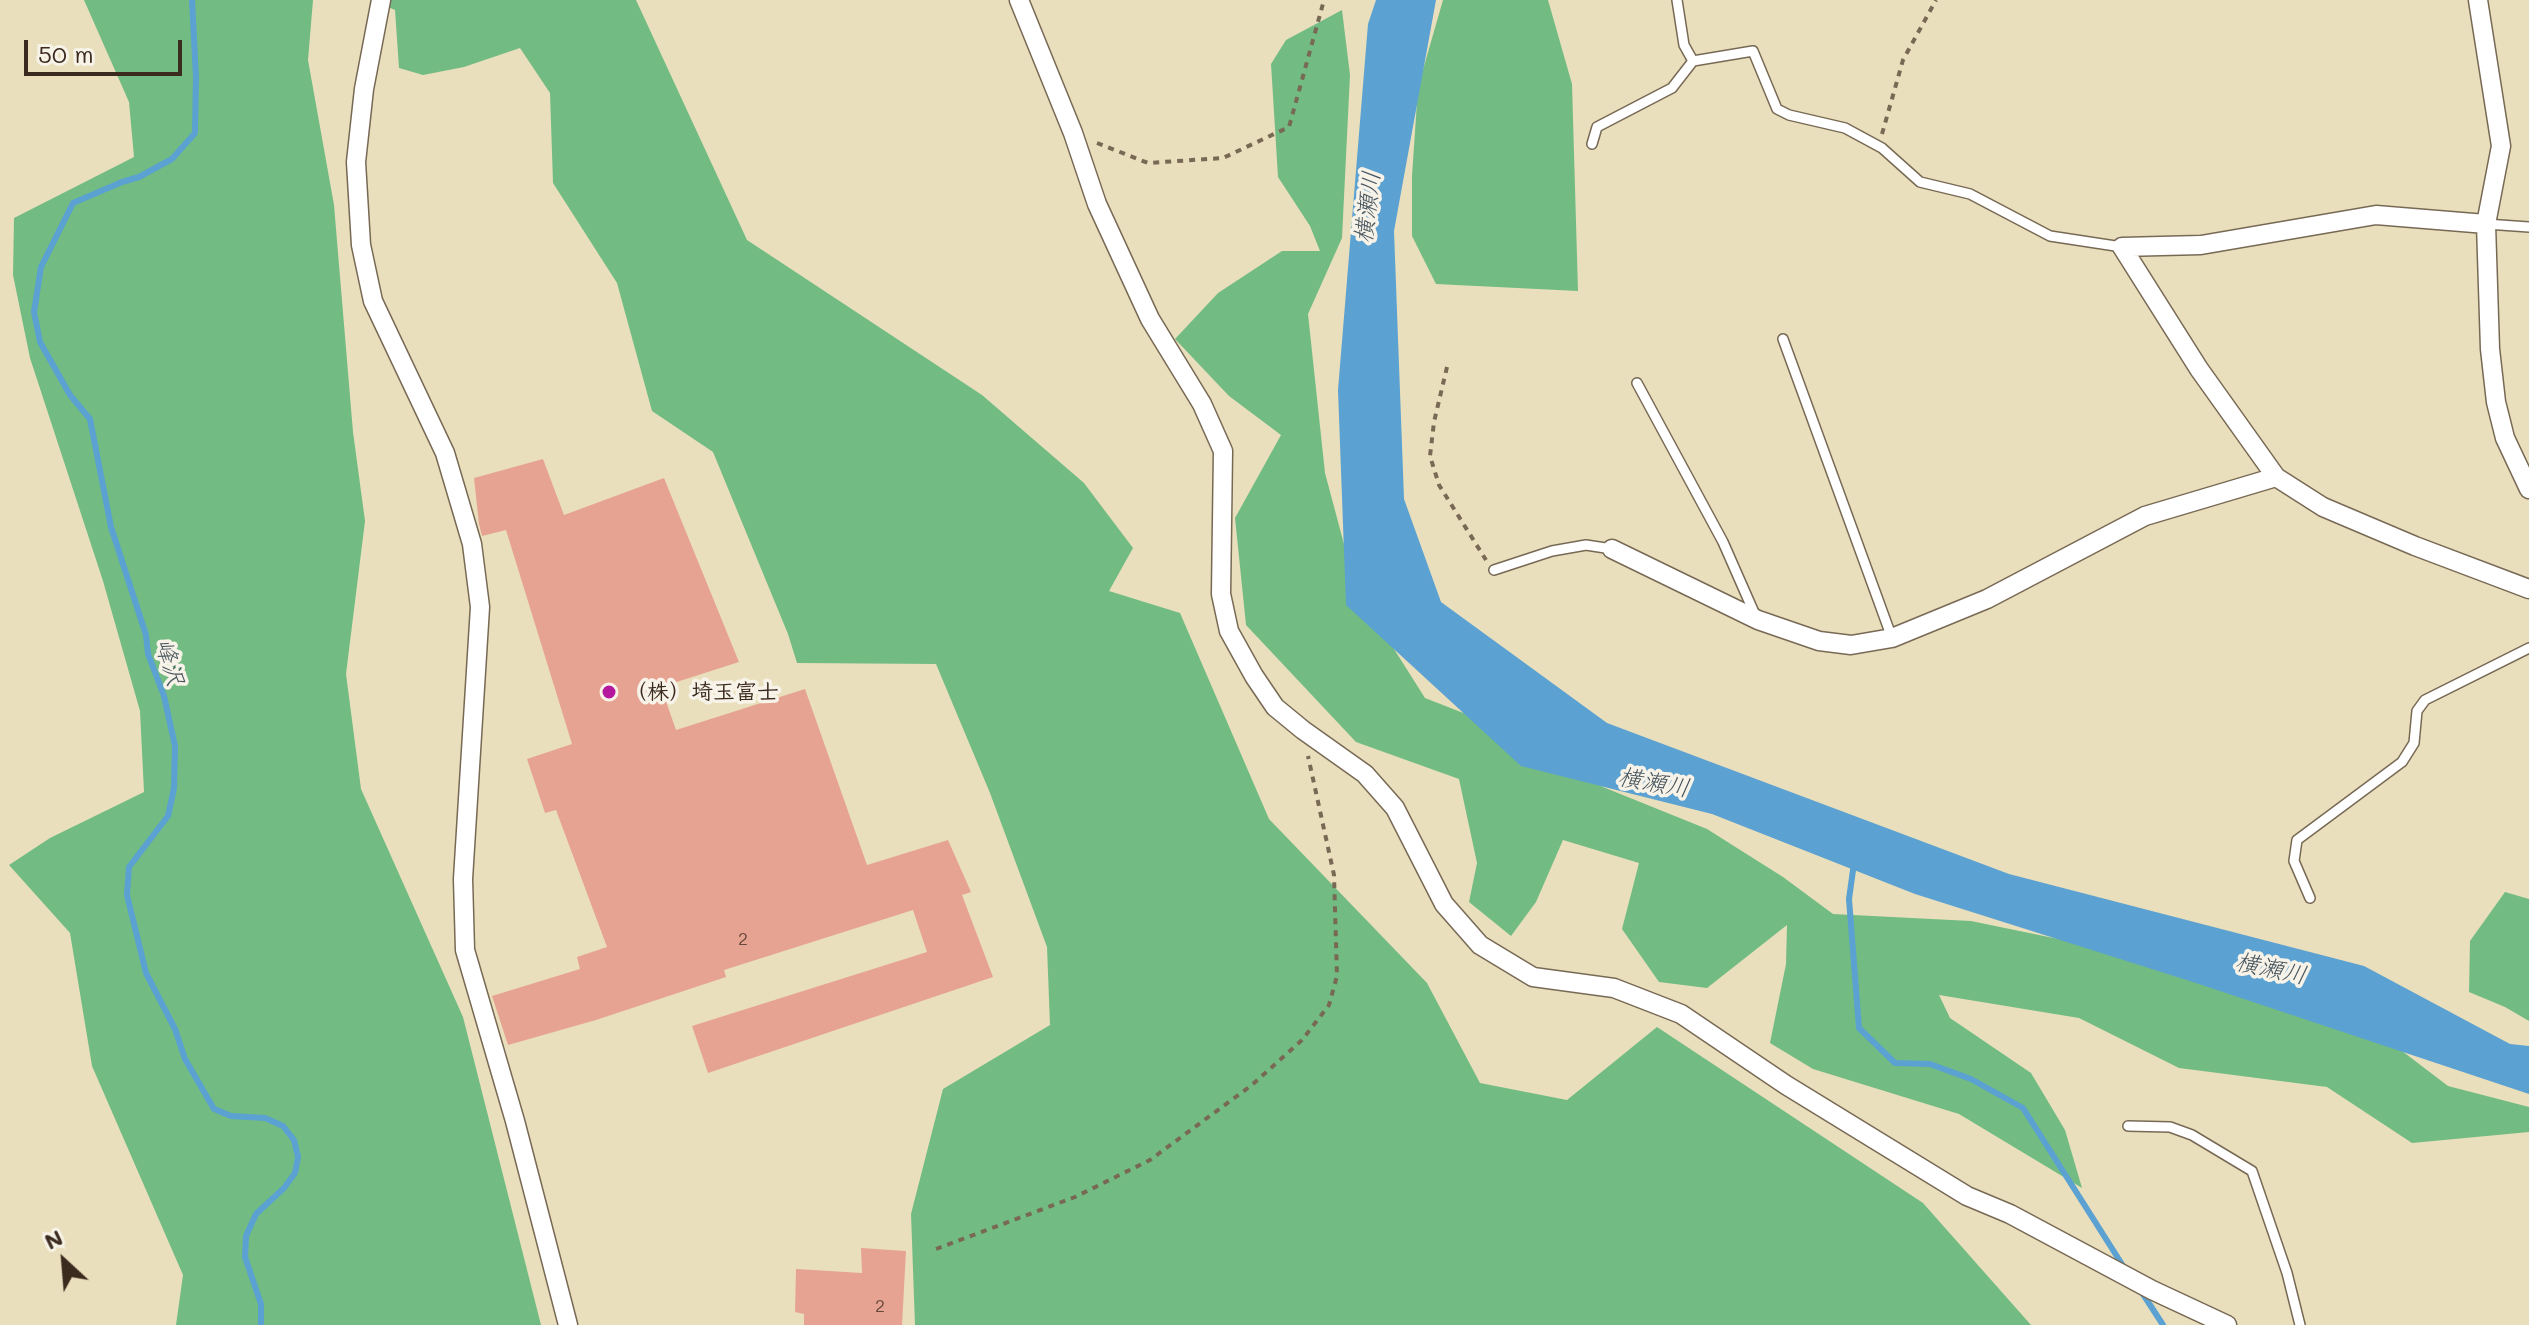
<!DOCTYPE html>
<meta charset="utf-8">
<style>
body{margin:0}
#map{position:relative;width:2529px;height:1325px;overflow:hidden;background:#e9dfbc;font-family:Mali,sans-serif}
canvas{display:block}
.north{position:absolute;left:24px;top:1221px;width:80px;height:80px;-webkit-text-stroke:6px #f7f3e8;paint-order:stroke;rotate:334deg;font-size:22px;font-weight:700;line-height:32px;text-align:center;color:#3b2a1e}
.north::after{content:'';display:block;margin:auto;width:28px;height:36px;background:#3b2a1e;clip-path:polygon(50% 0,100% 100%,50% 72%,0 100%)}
.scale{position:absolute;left:24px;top:40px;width:158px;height:36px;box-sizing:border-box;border:4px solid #3b2a1e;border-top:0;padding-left:10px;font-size:24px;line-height:28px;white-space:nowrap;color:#3b2a1e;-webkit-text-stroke:6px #f7f3e8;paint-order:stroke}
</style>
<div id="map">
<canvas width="2529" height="1325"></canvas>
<div class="north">N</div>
<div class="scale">50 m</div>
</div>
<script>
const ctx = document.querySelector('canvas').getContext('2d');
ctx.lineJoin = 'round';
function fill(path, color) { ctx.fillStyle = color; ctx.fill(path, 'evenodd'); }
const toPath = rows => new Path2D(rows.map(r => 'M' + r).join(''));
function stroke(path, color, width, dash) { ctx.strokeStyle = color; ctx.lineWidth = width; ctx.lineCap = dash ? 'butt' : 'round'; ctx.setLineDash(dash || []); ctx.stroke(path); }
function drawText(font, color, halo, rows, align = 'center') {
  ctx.font = font + ' Mali,"Klee One",sans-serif'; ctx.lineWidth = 7; ctx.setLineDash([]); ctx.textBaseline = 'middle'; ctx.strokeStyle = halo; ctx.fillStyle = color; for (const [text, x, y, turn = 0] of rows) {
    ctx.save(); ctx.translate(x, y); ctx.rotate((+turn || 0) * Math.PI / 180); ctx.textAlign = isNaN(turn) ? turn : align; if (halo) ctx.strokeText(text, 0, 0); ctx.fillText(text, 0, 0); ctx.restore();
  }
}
const forest = toPath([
 [84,0,313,0,308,60,334,205,353,432,365,521,346,674,361,789,463,1017,541,1325,176,1325,183,1275,92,1066,70,933,9,865,50,838,144,792,140,711,103,581,30,358,13,275,14,218,134,157,129,102],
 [371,0,636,0,747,240,982,395,1084,483,1133,548,1109,591,1180,613,1269,819,1427,983,1480,1083,1567,1100,1657,1027,1923,1203,2031,1325,915,1325,911,1214,943,1089,1050,1025,1047,947,990,793,936,664,797,663,788,634,713,452,652,411,617,283,553,183,550,93,520,48,464,67,423,75,399,68,395,10],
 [1443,0,1548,0,1572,84,1578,291,1436,284,1412,236,1412,176,1418,87],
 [1342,10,1350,75,1342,238,1308,314,1325,473,1356,589,1425,698,1512,732,1603,787,1707,829,1783,877,1833,914,1971,921,2204,969,2343,1006,2448,1086,2529,1107,2529,1132,2412,1143,2327,1087,2179,1068,2079,1018,1939,995,1950,1018,2031,1073,2065,1130,2082,1188,1959,1114,1813,1069,1770,1043,1786,964,1787,925,1707,988,1659,982,1622,929,1639,863,1563,840,1536,902,1511,936,1469,902,1477,863,1459,779,1356,742,1246,625,1235,518,1281,435,1229,396,1175,339,1218,293,1282,251,1320,251,1310,226,1278,177,1271,64,1286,40],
 [2505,892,2529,899,2529,1021,2505,1007,2469,992,2470,941]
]);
const water = toPath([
 [1376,0,1436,0,1394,231,1404,499,1441,602,1607,723,2009,874,2364,966,2510,1044,2529,1046,2529,1094,2196,983,1915,894,1712,814,1521,766,1346,605,1338,390,1368,24]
]);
const stream = toPath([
 [192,0,196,77,195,133,172,159,139,177,122,182,73,203,41,267,34,312,40,342,70,395,90,419,111,527,146,635,148,654,164,696,175,746,174,788,168,816,129,867,127,895,146,973,175,1029,185,1059,214,1109,231,1116,265,1118,283,1126,294,1140,298,1157,295,1173,284,1188,256,1214,246,1236,245,1257,261,1304,261,1325],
 [1854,863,1849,899,1859,1028,1895,1063,1930,1064,1971,1079,2023,1108,2125,1269],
 [2141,1291,2163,1325]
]);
const building = toPath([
 [543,459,564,515,664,478,739,662,661,687,676,730,805,689,867,865,948,840,971,892,962,895,993,977,708,1073,692,1026,927,952,913,910,724,970,726,977,596,1020,508,1045,492,996,580,969,577,957,607,947,556,810,545,813,527,759,572,744,506,530,482,536,479,524,474,478],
 [861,1248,906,1251,902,1325,804,1325,804,1314,795,1312,796,1269,862,1273]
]);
const path = toPath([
 [1882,134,1903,60,1936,0],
 [1097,143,1148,163,1223,158,1289,127,1324,0],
 [1447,367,1434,422,1430,456,1439,485,1486,560],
 [936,1249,1075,1197,1150,1160,1252,1085,1302,1040,1329,1005,1337,976,1334,875,1308,756]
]);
const service = toPath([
 [1677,0,1684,45,1693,61],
 [1592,144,1597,127,1672,88,1693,61,1753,51,1777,109,1789,115,1845,128,1882,148,1920,182,1970,194,2050,236,2122,247],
 [2486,224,2529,227],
 [1783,339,1892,638],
 [1637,383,1723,542,1756,617],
 [1494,570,1552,551,1586,545,1612,549],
 [2310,898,2294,861,2297,840,2402,762,2414,743,2417,711,2425,700,2529,648],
 [2128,1126,2170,1127,2192,1135,2252,1171,2287,1273,2300,1325]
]);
const minor = toPath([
 [381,0,364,89,356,162,361,245,373,301,445,453,472,544,480,607,463,879,465,950,515,1121,568,1325],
 [1019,0,1073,133,1097,204,1150,319,1202,404,1223,451,1221,594,1229,631,1254,676,1275,707,1303,730,1365,774,1395,808,1444,904,1480,945,1533,977,1614,988,1681,1014,1786,1085,1967,1196,2010,1214,2152,1290,2227,1325],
 [2478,0,2501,146,2486,224,2490,349,2496,402,2505,438,2529,489],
 [2122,247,2199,369,2276,477,2323,507,2415,546,2529,589],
 [2122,247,2201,245,2376,215,2486,224],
 [1612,549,1758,620,1819,641,1851,645,1892,638,1987,599,2145,516,2276,477]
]);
const markers = [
 [609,692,8,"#b5179e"]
];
const numberNames = [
 ["2",743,939],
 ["2",880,1306]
];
const poiNames = [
 ["（株）埼玉富士",625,692]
];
const waterNames = [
 ["横瀬川",1368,207,-83],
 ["峰沢",169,662,73],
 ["横瀬川",1654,783,10],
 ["横瀬川",2271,969,12]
];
fill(forest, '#72bc83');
fill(water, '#5ba1d1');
stroke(stream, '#5ba1d1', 6);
fill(building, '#e7a391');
stroke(service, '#786955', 12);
stroke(minor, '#786955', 21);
stroke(path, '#786955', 4, [6, 6]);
stroke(service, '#fff', 9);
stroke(minor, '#fff', 18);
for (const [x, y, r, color] of markers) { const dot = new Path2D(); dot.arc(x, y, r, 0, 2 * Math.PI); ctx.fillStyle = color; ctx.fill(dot); stroke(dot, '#f7f3e8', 3); }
drawText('18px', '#66483b', null, numberNames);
drawText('bold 22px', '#3b2a1e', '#f7f3e8', poiNames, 'left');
drawText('italic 24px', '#46545d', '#f7f3e8', waterNames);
</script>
